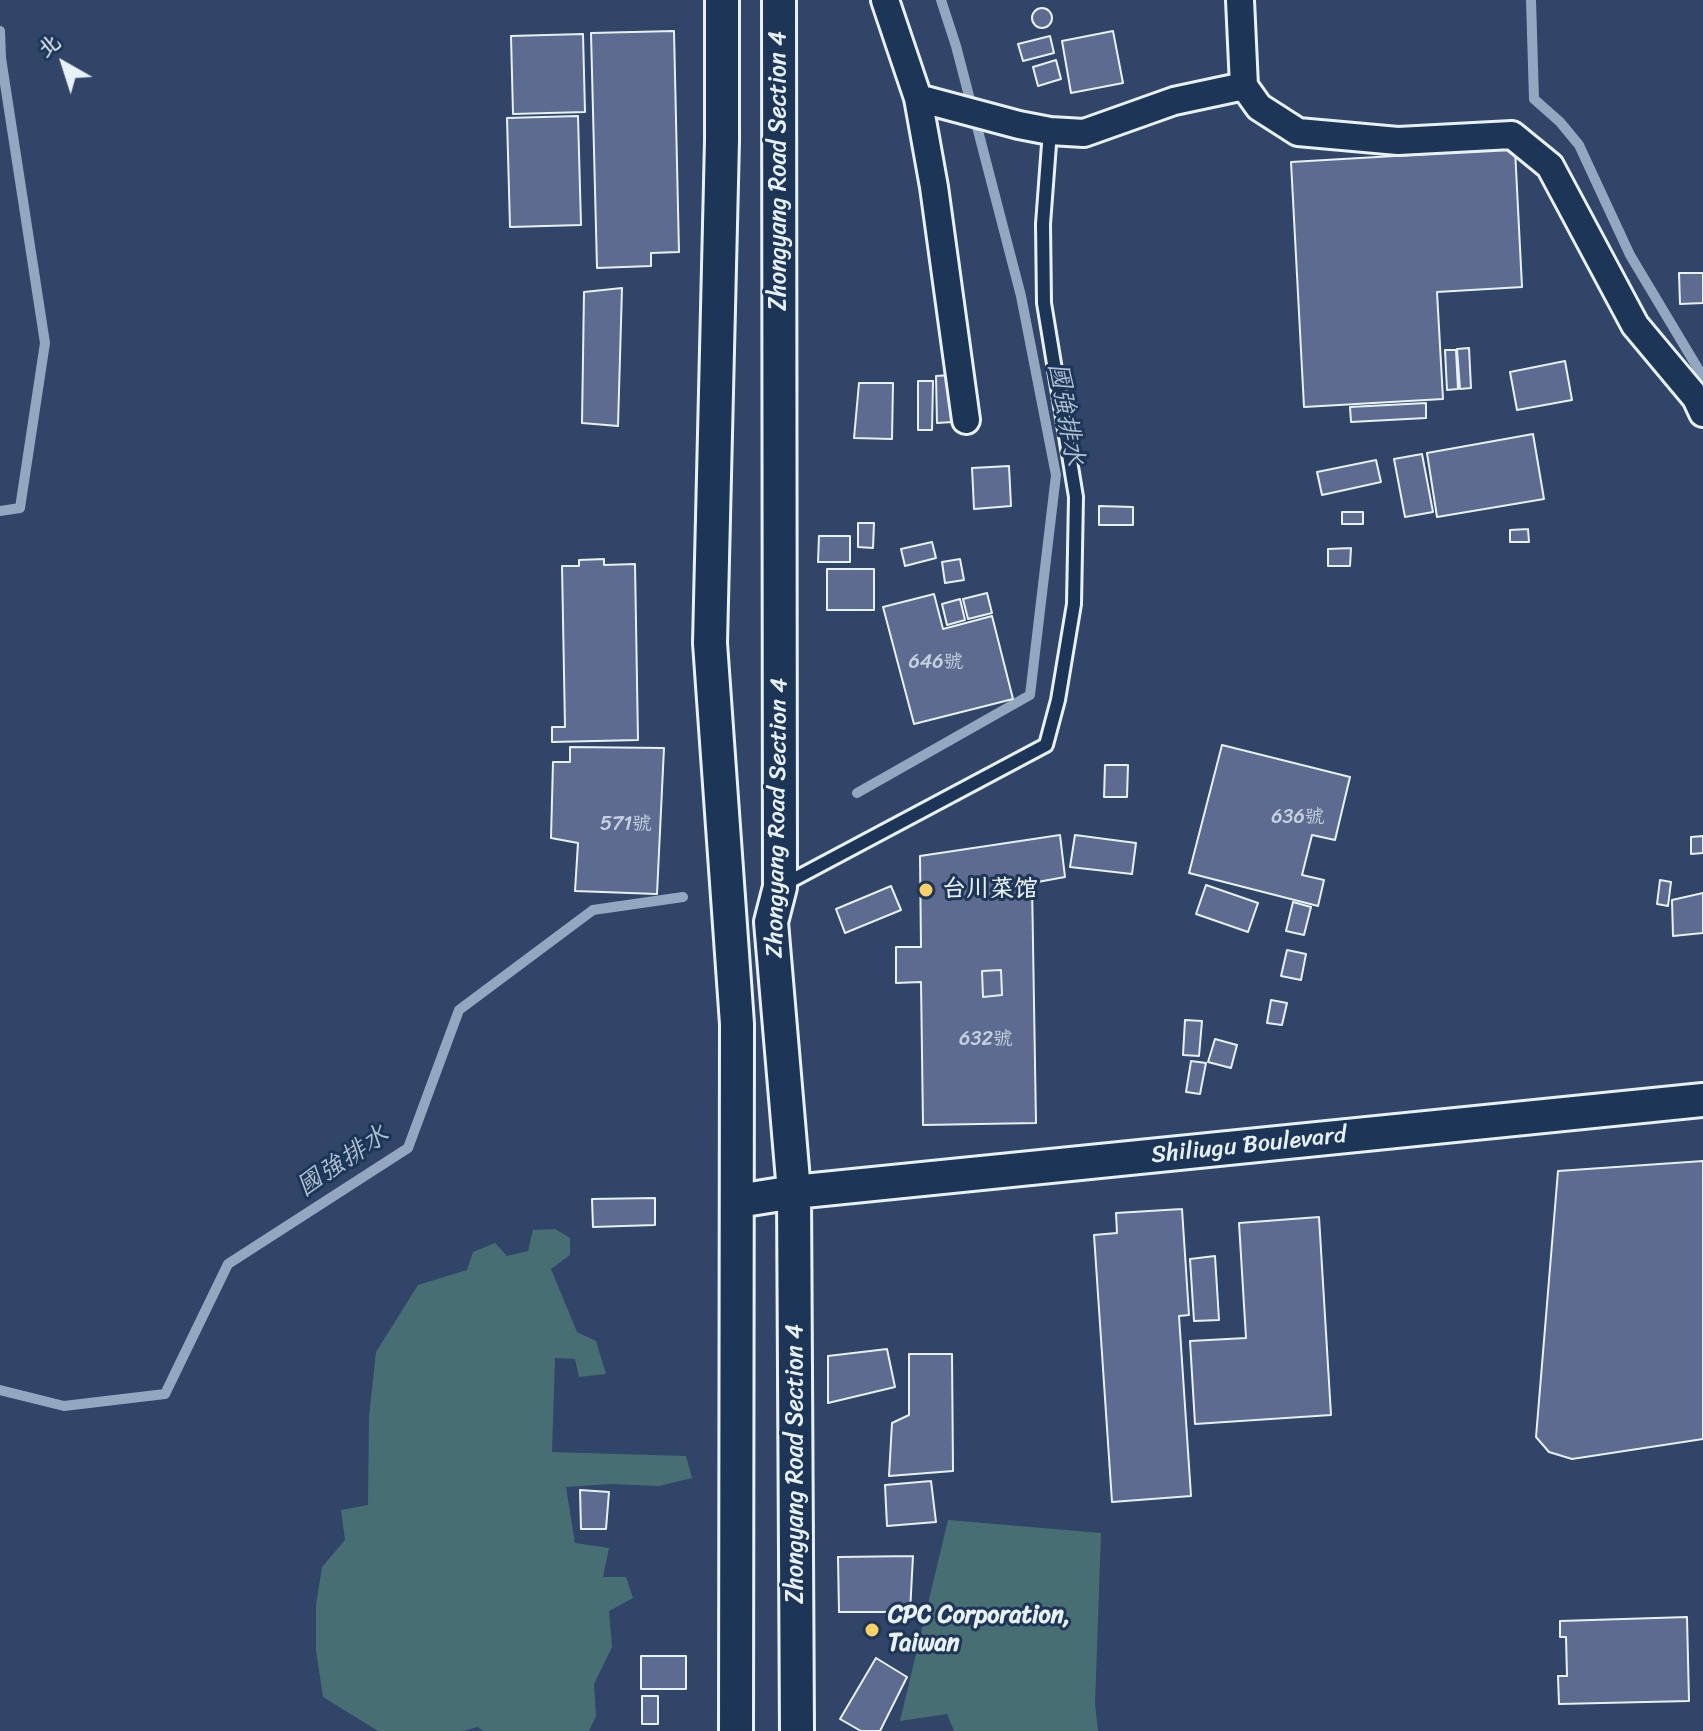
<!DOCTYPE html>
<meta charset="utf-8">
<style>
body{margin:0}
#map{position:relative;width:1703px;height:1731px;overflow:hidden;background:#304568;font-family:Sriracha,"LXGW WenKai TC",sans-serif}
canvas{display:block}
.north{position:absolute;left:24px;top:24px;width:80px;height:80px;-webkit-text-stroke:6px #1d3557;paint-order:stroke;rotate:321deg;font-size:22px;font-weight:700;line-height:32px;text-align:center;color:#e8f1f8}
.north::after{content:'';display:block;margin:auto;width:28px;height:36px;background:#e8f1f8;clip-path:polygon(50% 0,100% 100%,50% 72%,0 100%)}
</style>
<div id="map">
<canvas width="1703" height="1731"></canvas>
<div class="north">北</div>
</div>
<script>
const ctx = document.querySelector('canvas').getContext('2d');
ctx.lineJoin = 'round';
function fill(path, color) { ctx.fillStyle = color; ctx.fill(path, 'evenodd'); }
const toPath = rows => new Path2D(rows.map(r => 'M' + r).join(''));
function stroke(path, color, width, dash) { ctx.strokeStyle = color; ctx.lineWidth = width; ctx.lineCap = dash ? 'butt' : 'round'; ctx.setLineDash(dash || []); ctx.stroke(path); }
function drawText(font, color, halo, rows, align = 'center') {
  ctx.font = font + ' Sriracha,"LXGW WenKai TC",sans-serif'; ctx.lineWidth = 6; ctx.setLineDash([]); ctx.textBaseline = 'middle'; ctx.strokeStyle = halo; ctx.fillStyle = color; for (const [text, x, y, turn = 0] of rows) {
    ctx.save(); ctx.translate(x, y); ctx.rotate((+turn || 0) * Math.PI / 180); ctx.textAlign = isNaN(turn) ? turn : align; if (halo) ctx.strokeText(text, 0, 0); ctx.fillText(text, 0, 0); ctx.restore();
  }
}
const green = toPath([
 [555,1229,570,1238,570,1255,551,1269,577,1332,596,1341,606,1374,579,1377,575,1359,555,1358,552,1452,686,1456,692,1478,659,1486,610,1484,566,1487,575,1543,609,1548,603,1577,626,1577,633,1598,609,1611,612,1647,594,1684,596,1716,589,1731,483,1731,478,1727,463,1731,378,1731,323,1697,316,1650,316,1605,322,1567,345,1540,341,1510,368,1505,369,1417,376,1352,418,1285,467,1270,473,1252,495,1243,507,1256,528,1251,533,1230],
 [948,1520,1101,1533,1095,1704,1098,1731,954,1731,947,1714,900,1721]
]);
const stream = toPath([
 [1531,0,1534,99,1560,122,1579,145,1630,255,1703,377],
 [0,31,1,58,45,343,20,508,0,511],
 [857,793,1030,695,1056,475,1021,296,956,46,941,0],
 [0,1390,64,1406,165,1394,228,1264,408,1148,459,1010,593,910,683,897]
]);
const building = toPath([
 '1032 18a10 10 0 1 1 20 0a10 10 0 1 1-20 0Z',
 [674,31,679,252,651,253,651,266,597,268,591,33,674,31],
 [1113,31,1123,83,1071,93,1062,41,1113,31],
 [583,34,585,112,513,114,511,36,583,34],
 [1050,36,1054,53,1023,61,1018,44,1050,36],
 [1056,60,1061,79,1038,86,1033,67,1056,60],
 [578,116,581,225,510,227,507,118,578,116],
 [1515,149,1522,287,1437,292,1443,399,1304,407,1291,162,1515,149],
 [1679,273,1703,273,1703,303,1680,304,1679,273],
 [622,288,618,426,582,423,584,292,622,288],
 [1469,348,1471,388,1460,389,1457,349,1469,348],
 [1445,350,1456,350,1458,389,1447,390,1445,350],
 [1565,361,1572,400,1517,410,1510,372,1565,361],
 [951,375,953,422,937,423,936,376,951,375],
 [918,381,933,381,932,430,918,430,918,381],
 [859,383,893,383,892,439,854,438,859,383],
 [1426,403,1426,418,1351,422,1350,407,1426,403],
 [1533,434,1544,499,1437,517,1427,453,1533,434],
 [1422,454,1433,512,1405,517,1394,459,1422,454],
 [1376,460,1381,482,1322,495,1317,472,1376,460],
 [1009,466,1011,506,974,509,972,468,1009,466],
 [1099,506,1133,507,1133,525,1099,525,1099,506],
 [1342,512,1363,512,1363,524,1342,524,1342,512],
 [858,523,874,523,873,548,858,547,858,523],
 [1528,529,1529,542,1510,542,1510,530,1528,529],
 [819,536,850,536,850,562,818,562,819,536],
 [932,542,936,558,905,566,901,549,932,542],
 [1351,548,1350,566,1328,566,1328,549,1351,548],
 [604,559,604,565,635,564,638,740,552,742,552,727,565,727,562,566,579,566,579,560,604,559],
 [960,559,964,580,945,583,942,562,960,559],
 [827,569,874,569,874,610,827,610,827,569],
 [987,593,992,613,968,619,963,599,987,593],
 [934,594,943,629,992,616,1013,699,914,724,883,607,934,594],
 [960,599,965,620,947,625,942,604,960,599],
 [1222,745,1350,777,1335,840,1312,835,1302,875,1324,880,1318,906,1189,873,1222,745],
 [570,747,664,748,657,894,575,891,578,843,551,838,553,762,570,762,570,747],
 [1105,765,1128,765,1127,797,1104,797,1105,765],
 [1060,835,1065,877,1032,883,1036,1123,923,1125,921,982,896,983,896,947,921,947,920,856,1060,835],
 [1001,970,1002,995,983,997,982,971,1001,970],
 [1075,835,1136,843,1132,874,1070,867,1075,835],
 [1703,836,1703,853,1691,854,1691,837,1703,836],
 [1660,880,1671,882,1668,906,1657,904,1660,880],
 [1206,885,1258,903,1248,932,1196,914,1206,885],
 [891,886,901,910,845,933,836,909,891,886],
 [1703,893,1703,933,1673,936,1672,900,1703,893],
 [1293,902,1311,907,1304,935,1286,931,1293,902],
 [1287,950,1306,954,1301,980,1281,976,1287,950],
 [1001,970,1002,995,983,997,982,971,1001,970],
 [1271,1000,1287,1003,1282,1025,1267,1023,1271,1000],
 [1185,1020,1202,1021,1199,1056,1183,1055,1185,1020],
 [1215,1039,1237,1045,1231,1068,1208,1062,1215,1039],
 [1191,1061,1206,1063,1200,1094,1186,1092,1191,1061],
 [1703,1161,1703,1439,1572,1459,1549,1452,1536,1437,1558,1171,1703,1161],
 [655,1198,655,1225,593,1227,592,1199,655,1198],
 [1182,1209,1189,1315,1179,1316,1191,1496,1112,1502,1094,1235,1117,1233,1116,1213,1182,1209],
 [1319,1217,1331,1415,1195,1424,1190,1341,1246,1338,1239,1223,1319,1217],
 [1215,1256,1219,1320,1194,1321,1190,1259,1215,1256],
 [887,1349,895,1387,828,1403,828,1356,887,1349],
 [909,1354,952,1354,953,1471,889,1476,892,1423,909,1415,909,1354],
 [931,1481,936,1522,887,1526,885,1485,931,1481],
 [580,1490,609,1492,606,1529,581,1529,580,1490],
 [913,1556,910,1612,839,1612,838,1557,913,1556],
 [1687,1617,1689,1701,1559,1704,1558,1676,1567,1676,1566,1637,1560,1637,1560,1621,1687,1617],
 [641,1656,686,1656,686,1689,641,1689,641,1656],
 [876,1658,907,1677,880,1731,861,1731,840,1719,876,1658],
 [642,1696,658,1696,658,1724,642,1724,642,1696]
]);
const service = toPath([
 [783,885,1046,745,1058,700,1074,604,1076,497,1044,303,1043,224,1050,131]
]);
const minor = toPath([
 [885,0,918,98,934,187,966,420],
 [1240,0,1244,86,1259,107,1298,132,1398,141,1512,135,1550,166,1635,325,1696,398,1703,413],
 [918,98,1019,125,1050,131,1084,133,1174,101,1244,86]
]);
const tertiary = toPath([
 [722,0,722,141,710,643,737,1024,736,1731],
 [779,0,780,887,771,922,794,1192,797,1731],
 [738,1201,794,1192,1703,1100]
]);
const markers = [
 [926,890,8,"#ffd166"],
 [872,1630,8,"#ffd166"]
];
const numberNames = [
 ["646號",936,663],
 ["636號",1298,818],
 ["571號",626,825],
 ["632號",986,1040]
];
const streetNames = [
 ["Zhongyang Road Section 4",779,171,-90],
 ["Zhongyang Road Section 4",778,818,-89],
 ["Shiliugu Boulevard",1249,1146,-6],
 ["Zhongyang Road Section 4",796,1464,-90]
];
const poiNames = [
 ["台川菜馆",942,890],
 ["CPC Corporation,",888,1616],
 ["Taiwan",888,1644]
];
const waterNames = [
 ["國強排水",1065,414,80],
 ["國強排水",343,1162,-34]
];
fill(green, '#476f73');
stroke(stream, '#93a8c0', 10);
fill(building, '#5d6b90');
stroke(building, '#e8f1f8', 2);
stroke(service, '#e8f1f8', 18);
stroke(minor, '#e8f1f8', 32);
stroke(tertiary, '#e8f1f8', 38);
stroke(service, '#1d3557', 12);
stroke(minor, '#1d3557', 26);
stroke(tertiary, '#1d3557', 32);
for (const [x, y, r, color] of markers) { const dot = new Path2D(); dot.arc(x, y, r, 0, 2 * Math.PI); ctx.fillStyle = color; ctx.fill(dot); stroke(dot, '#1d3557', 3); }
drawText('20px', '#c5d0de', null, numberNames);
drawText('24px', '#e8f1f8', '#1d3557', streetNames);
drawText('bold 24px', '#e8f1f8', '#1d3557', poiNames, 'left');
drawText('italic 26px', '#afc1d2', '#1d3557', waterNames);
</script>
